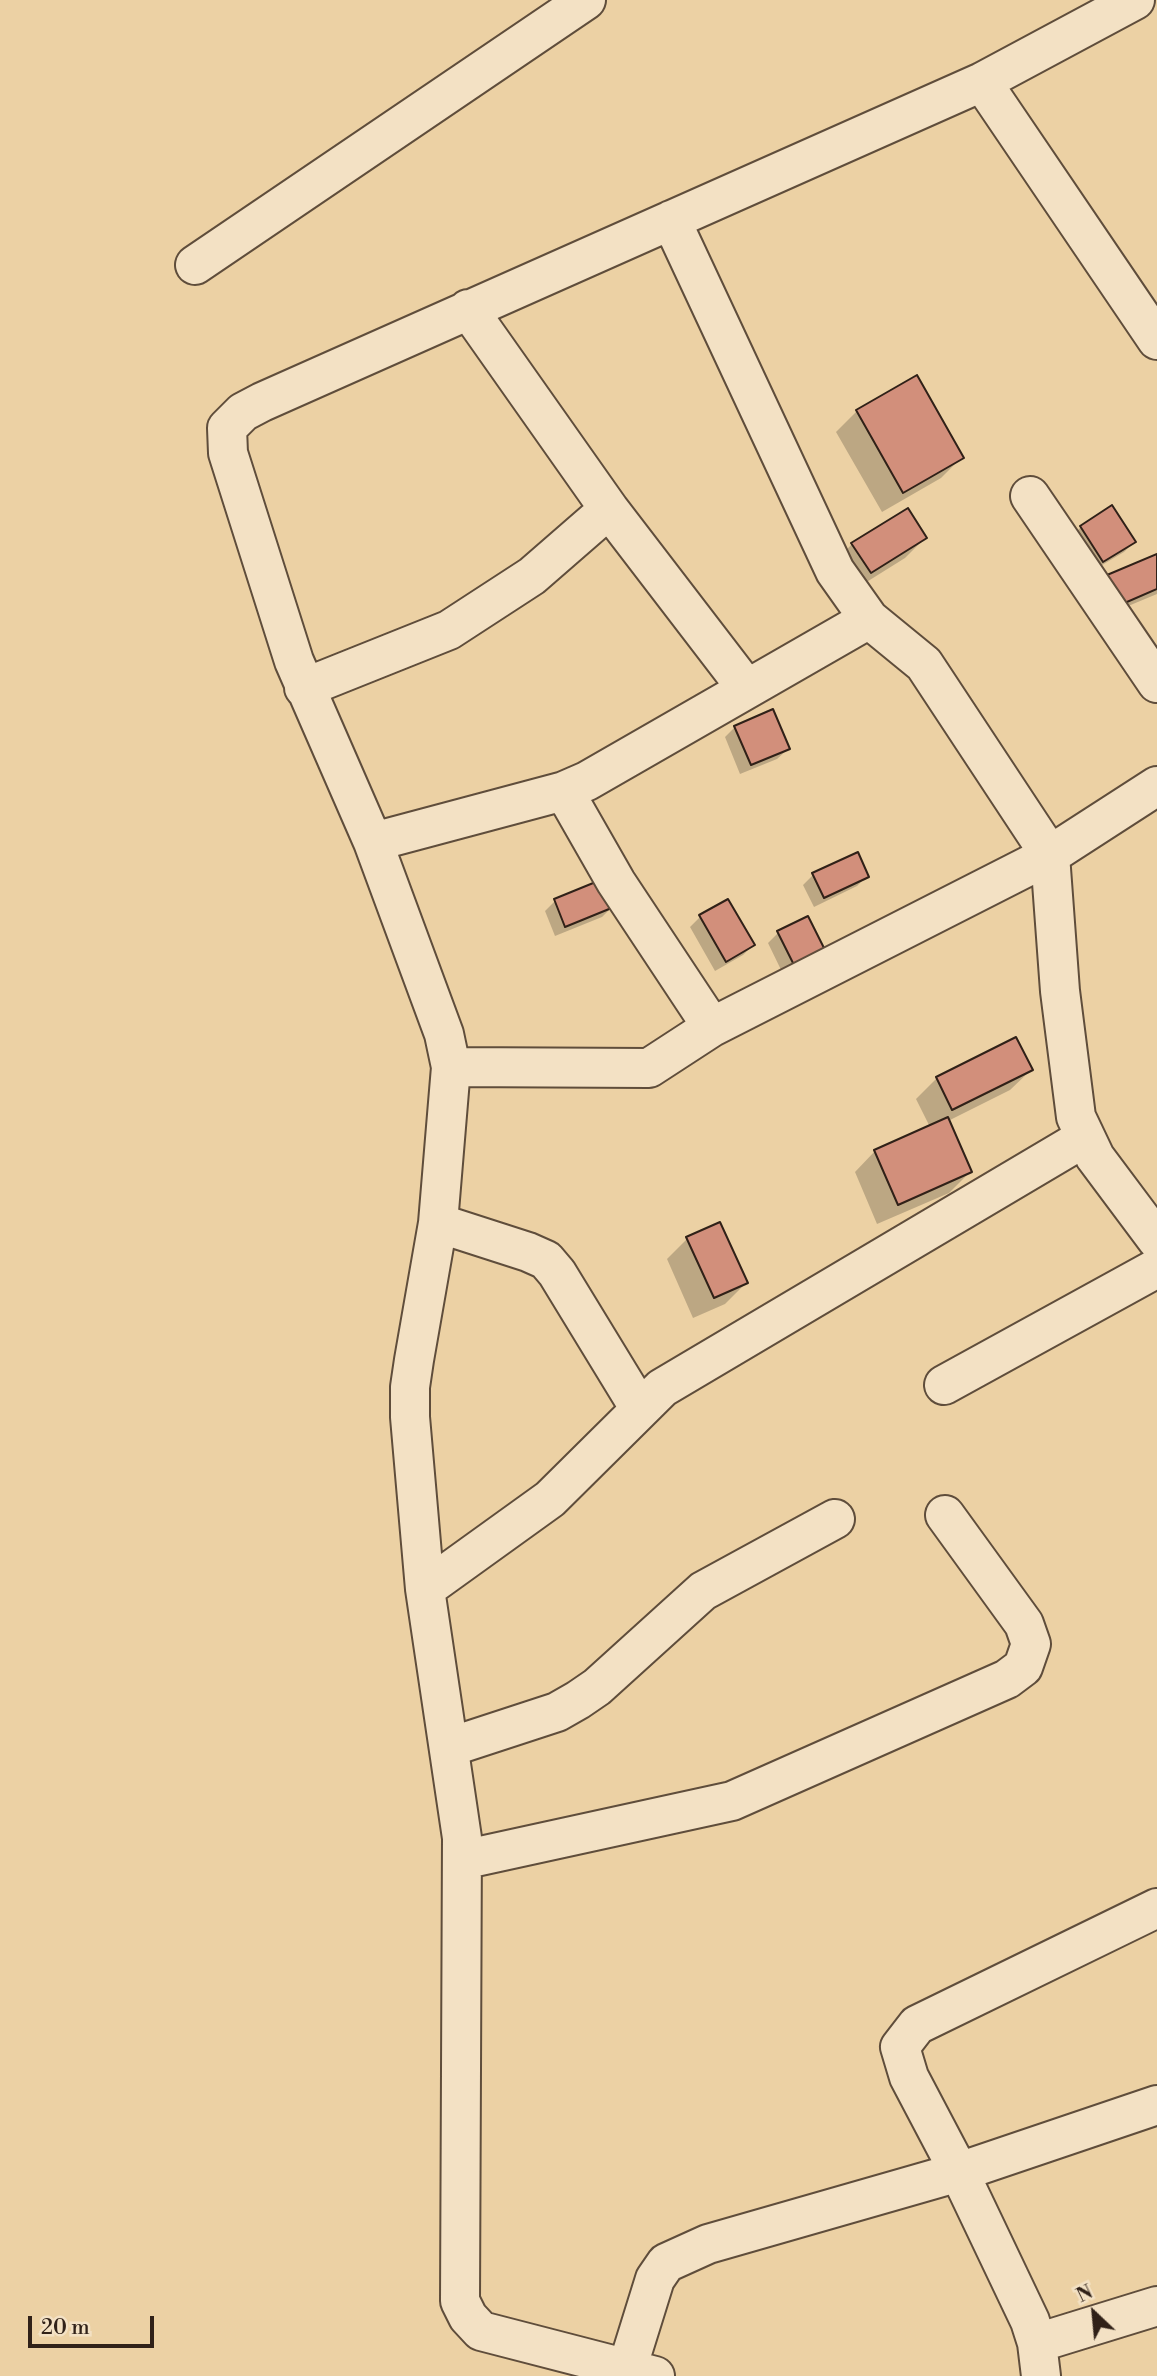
<!DOCTYPE html>
<style>
body{margin:0}
#map{position:relative;width:1157px;height:2376px;overflow:hidden;background:#ecd1a4;font-family:"Libre Bodoni",serif}
canvas{display:block}
.north{position:absolute;left:1059px;top:2278px;width:70px;height:70px;-webkit-text-stroke:5px #f3e1c4;paint-order:stroke;rotate:334deg;font-size:19px;font-weight:700;line-height:28px;text-align:center;color:#302118}
.north::after{content:'';display:block;margin:auto;width:24px;height:32px;background:#302118;clip-path:polygon(50% 0,100% 100%,50% 72%,0 100%)}
.scale{position:absolute;left:28px;top:2316px;width:126px;height:32px;box-sizing:border-box;border:4px solid #302118;border-top:0;padding-left:9px;font-size:21px;line-height:24px;white-space:nowrap;color:#302118;-webkit-text-stroke:5px #f3e1c4;paint-order:stroke}
</style>
<div id="map">
<canvas width="1157" height="2376"></canvas>
<div class="north">N</div>
<div class="scale">20 m</div>
</div>
<script>
const ctx = document.querySelector('canvas').getContext('2d');
ctx.lineJoin = 'round';
function fill(path, color) { ctx.fillStyle = color; ctx.fill(path, 'evenodd'); }
const toPath = rows => new Path2D(rows.map(r => 'M' + r).join(''));
function stroke(path, color, width, dash) { ctx.strokeStyle = color; ctx.lineWidth = width; ctx.lineCap = dash ? 'butt' : 'round'; ctx.setLineDash(dash || []); ctx.stroke(path); }
const shadow = toPath([
 [917,377,962,457,941,478,882,512,836,432,857,411],
 [1112,507,1134,542,1124,552,1092,571,1071,537,1081,527],
 [925,538,905,558,849,593,832,565,852,544],
 [1157,556,1157,594,1109,614],
 [735,727,788,749,777,759,740,774,725,737],
 [813,875,867,876,857,886,814,907,803,885],
 [555,901,612,907,602,917,555,936,545,911],
 [700,917,753,945,743,955,715,971,690,927],
 [778,933,824,952,784,976,768,943],
 [1016,1039,1031,1070,1010,1090,948,1121,970,1172,949,1193,877,1224,855,1172,875,1151,930,1127,916,1099,937,1078],
 [687,1239,746,1283,725,1304,693,1318,667,1259]
]);
const building = toPath([
 [917,375,964,458,903,493,856,410,917,375],
 [1112,505,1136,542,1103,562,1080,526,1112,505],
 [908,508,927,538,871,573,851,543,908,508],
 [1157,554,1157,589,1120,605,1107,575,1157,554],
 [773,709,790,749,751,765,734,726,773,709],
 [858,852,869,877,824,898,812,873,858,852],
 [603,879,614,907,565,927,554,899,603,879],
 [728,899,755,945,726,962,699,915,728,899],
 [808,916,826,952,795,967,777,931,808,916],
 [1016,1037,1033,1070,952,1110,936,1077,1016,1037],
 [948,1117,972,1172,898,1205,874,1150,948,1117],
 [720,1222,748,1283,714,1298,686,1237,720,1222]
]);
const minor = toPath([
 [982,82,1157,340],
 [195,265,586,0],
 [1030,496,1157,683],
 [609,509,747,689],
 [304,688,449,630,532,576,609,509,468,309],
 [1157,786,1050,855,1060,991,1076,1117,1095,1157,1157,1240],
 [564,791,616,882,712,1027],
 [373,842,564,791,587,781,869,619],
 [451,1067,649,1068,712,1027,1050,855,924,664,869,619,835,571,671,220],
 [438,1223,528,1252,546,1260,557,1273,640,1409],
 [944,1385,1157,1268],
 [425,1589,550,1499,662,1388,1084,1138],
 [450,1747,557,1712,578,1700,597,1687,703,1591,835,1519],
 [462,1860,732,1801,1007,1679,1023,1667,1031,1644,1024,1624,945,1515],
 [1037,2343,1157,2306],
 [627,2369,655,2279,666,2263,708,2244,959,2172,1157,2105],
 [655,2376,481,2331,468,2317,460,2301,462,1838,425,1589,410,1417,410,1387,414,1360,438,1223,451,1067,444,1034,373,842,294,661,228,453,227,428,243,412,262,402,982,82,1135,0],
 [1041,2376,1037,2343,1030,2321,959,2172,909,2077,900,2047,917,2025,1157,1908]
]);
fill(shadow, '#0003');
fill(building, '#d28f7b');
stroke(building, '#302118', 2);
stroke(minor, '#5f4d3b', 42);
stroke(minor, '#f3e1c4', 38);
</script>
